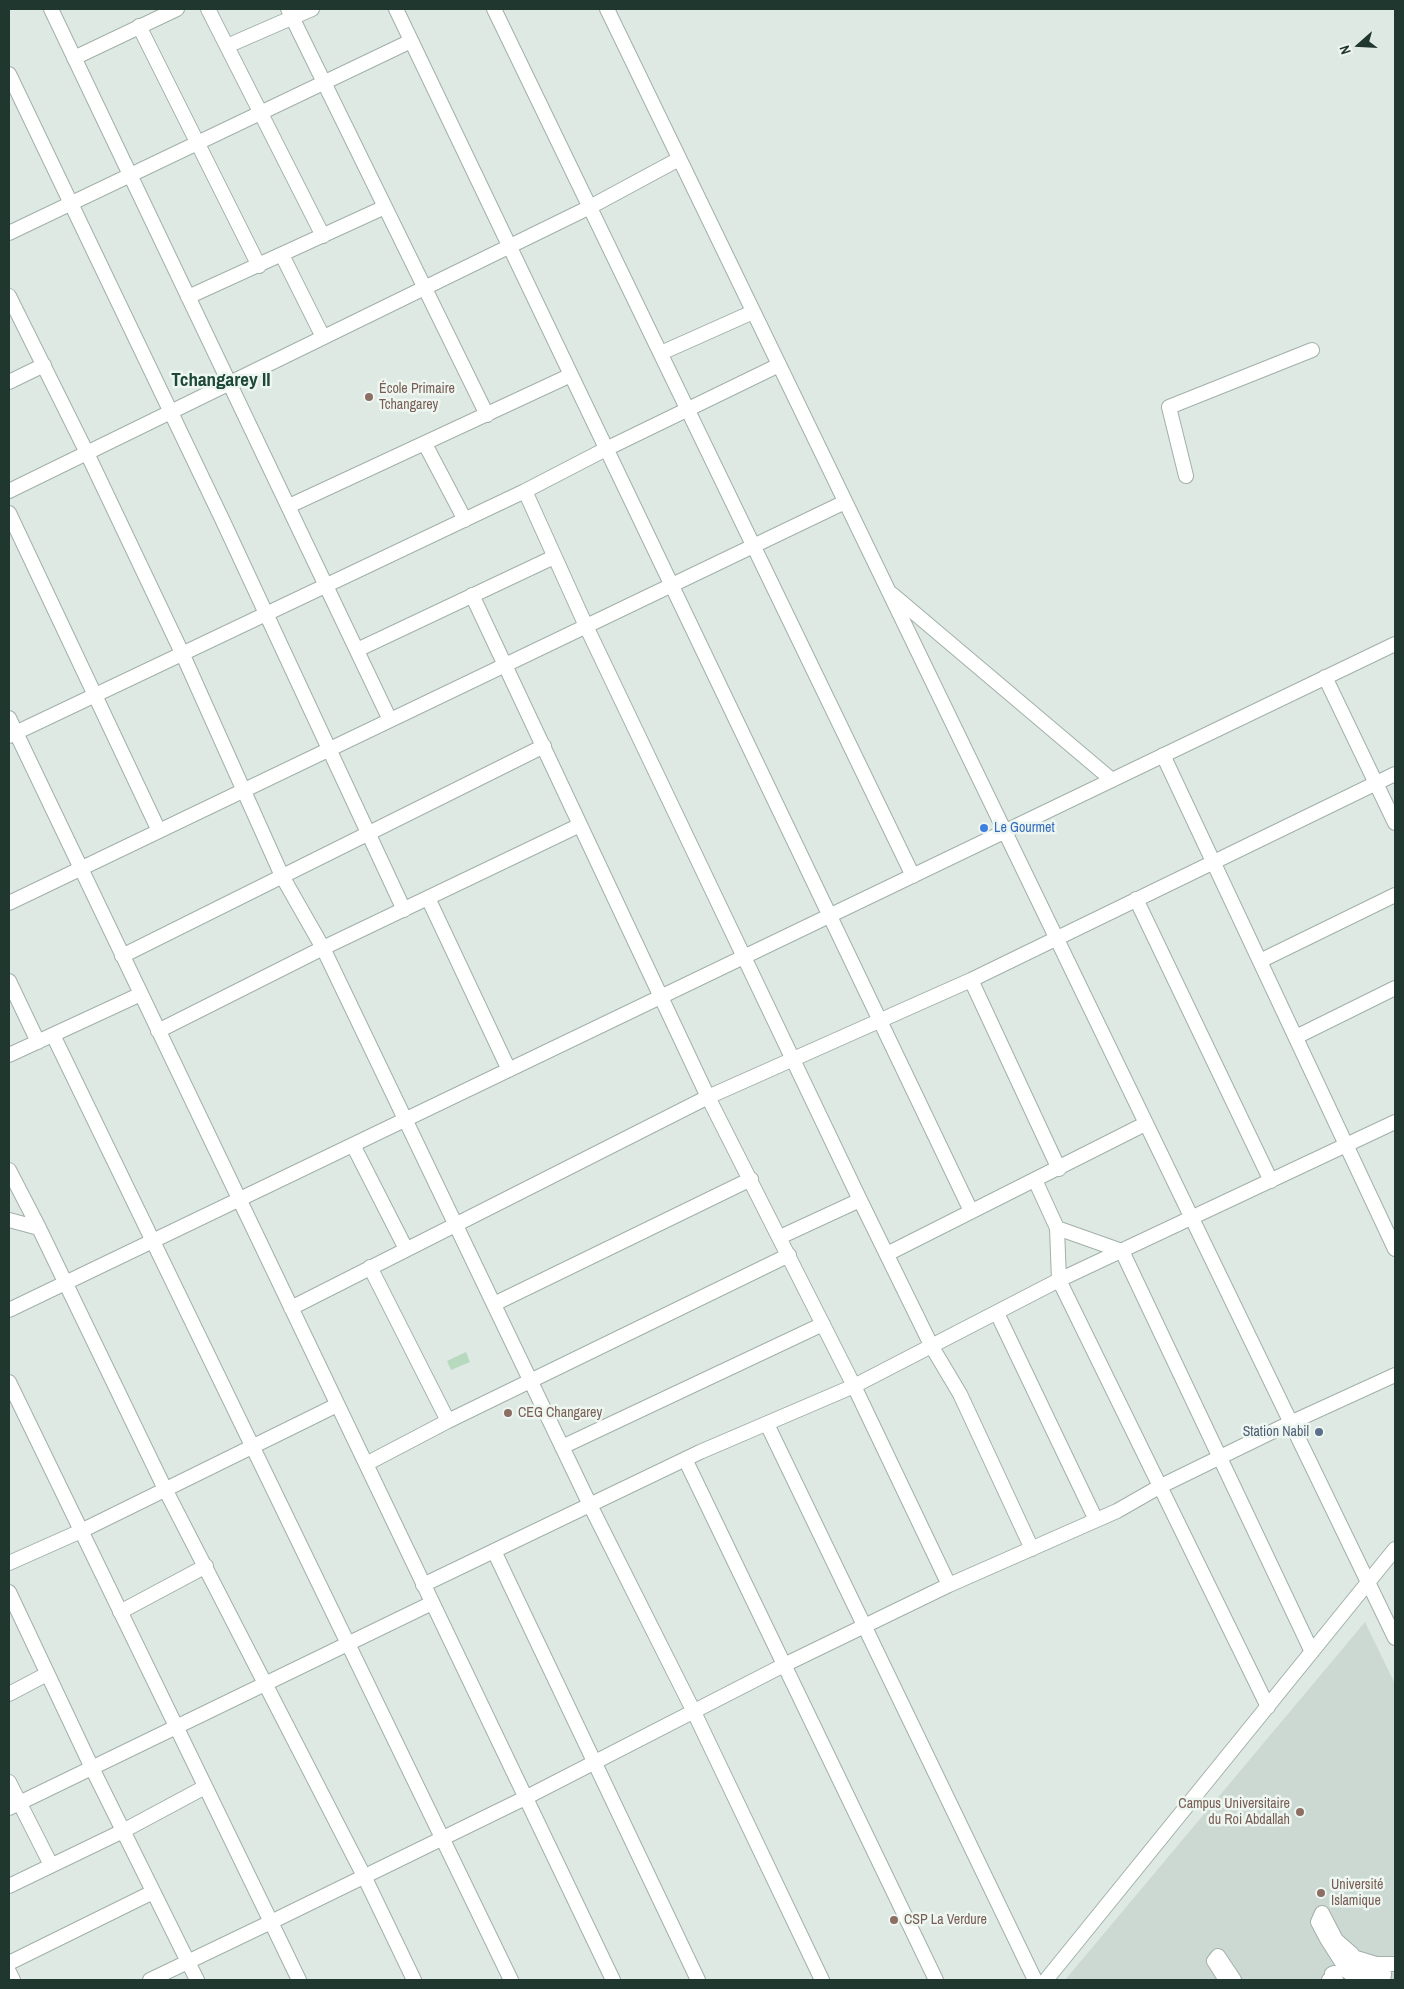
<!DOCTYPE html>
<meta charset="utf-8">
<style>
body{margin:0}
#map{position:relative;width:1404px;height:1989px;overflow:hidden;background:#dee9e3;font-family:"Archivo Narrow",sans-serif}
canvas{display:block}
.frame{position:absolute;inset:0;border:10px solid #20372f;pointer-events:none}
.north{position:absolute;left:1334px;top:20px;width:50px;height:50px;-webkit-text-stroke:4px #eef6f1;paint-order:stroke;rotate:251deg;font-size:14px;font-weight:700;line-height:20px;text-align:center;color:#20372f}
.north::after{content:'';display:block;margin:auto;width:18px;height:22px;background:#20372f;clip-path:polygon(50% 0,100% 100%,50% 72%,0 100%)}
</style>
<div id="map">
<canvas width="1404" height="1989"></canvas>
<div class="frame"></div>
<div class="north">N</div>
</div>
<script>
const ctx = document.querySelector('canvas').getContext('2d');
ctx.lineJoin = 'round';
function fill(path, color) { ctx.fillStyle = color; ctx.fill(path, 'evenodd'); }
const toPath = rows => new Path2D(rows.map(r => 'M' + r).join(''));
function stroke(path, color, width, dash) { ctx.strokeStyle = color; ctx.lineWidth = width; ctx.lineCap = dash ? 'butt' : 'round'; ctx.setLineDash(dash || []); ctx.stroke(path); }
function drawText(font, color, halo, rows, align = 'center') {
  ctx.font = font + ' "Archivo Narrow",sans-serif'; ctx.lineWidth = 5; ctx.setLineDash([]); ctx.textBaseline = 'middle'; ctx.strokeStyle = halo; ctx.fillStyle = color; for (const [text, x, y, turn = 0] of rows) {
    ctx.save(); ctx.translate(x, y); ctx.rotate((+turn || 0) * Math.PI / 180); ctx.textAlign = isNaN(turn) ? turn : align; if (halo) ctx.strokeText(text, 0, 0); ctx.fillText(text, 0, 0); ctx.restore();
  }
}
const built = toPath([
 [1365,1622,1395,1684,1395,1980,1065,1980]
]);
const green = toPath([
 [466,1352,470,1362,451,1370,447,1361]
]);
const minor = toPath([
 [51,9,390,720],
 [208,9,323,236],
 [288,9,487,415],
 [396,9,971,1211],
 [494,9,913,876],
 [607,9,1395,1638],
 [139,26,259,266],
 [227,46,312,9],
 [74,58,177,9],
 [9,74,222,519,404,910],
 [9,233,411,41],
 [282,255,323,337],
 [9,296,87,453,183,655,282,876,323,948,590,1505,693,1710,822,1980],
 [188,297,385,207],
 [661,353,753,312],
 [9,382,44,365],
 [425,444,465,520],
 [1186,476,1169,407,1312,350],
 [9,491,590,207,679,159],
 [525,491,586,626,860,1200,932,1347,960,1394,1032,1549],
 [289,506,571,375],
 [9,513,159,831],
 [892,594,1112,780],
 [472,595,708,1097,854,1386,949,1585],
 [357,650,554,557],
 [1325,677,1395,823],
 [9,718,613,1980],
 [9,736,525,491,606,449,779,365],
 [1163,755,1395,1249],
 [428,898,509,1070],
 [1136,899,1271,1181],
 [9,903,845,502],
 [122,956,544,746],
 [1260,961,1395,895],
 [971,980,1059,1169],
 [9,981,38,1042],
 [158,1031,323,948,580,825],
 [53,1035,511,1980],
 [1296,1037,1395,988],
 [9,1055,141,994],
 [353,1145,406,1249],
 [9,1170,39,1228,165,1489,364,1876,414,1980],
 [1035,1180,1057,1228,1059,1280,1268,1707],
 [9,1220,39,1228],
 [1057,1228,1122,1251,1312,1652],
 [780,1237,860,1200],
 [887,1254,1145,1124],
 [370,1267,448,1421],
 [494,1304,751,1179],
 [291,1308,708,1097,971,980,1395,774],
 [9,1310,1395,644],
 [997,1313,1096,1520],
 [9,1382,271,1922,150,1980],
 [767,1424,1035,1980],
 [562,1447,823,1324],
 [685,1459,936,1980],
 [366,1464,448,1421,789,1255],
 [494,1551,698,1980],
 [9,1563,81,1531,337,1405],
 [423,1585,700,1452,854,1386,1059,1280,1395,1122],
 [9,1592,92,1768,197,1980],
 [120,1612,206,1566],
 [9,1694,47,1674],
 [9,1782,51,1865],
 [9,1808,432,1603],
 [9,1886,123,1831,205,1787],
 [1353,1957,1376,1964,1395,1964],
 [9,1963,153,1892],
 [9,1972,13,1980],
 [299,1980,271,1922,525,1798,784,1665,949,1585,1117,1511,1159,1487,1290,1423,1395,1375],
 [1046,1980,1395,1549],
 [1226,1980,1214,1961,1218,1956,1234,1980],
 [1329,1980,1333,1978,1332,1974,1334,1973,1336,1980],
 [1360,1980,1348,1972,1327,1939,1318,1922,1322,1913,1336,1940,1352,1954,1357,1967,1364,1972,1384,1974,1383,1980]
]);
const markers = [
 [369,397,5,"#8d6e63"],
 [984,828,5,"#3f7fe0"],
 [508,1413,5,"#8d6e63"],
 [1319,1432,5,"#5c6f8a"],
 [1300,1812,5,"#8d6e63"],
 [1321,1893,5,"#8d6e63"],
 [894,1920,5,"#8d6e63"]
];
const educationNames = [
 ["École Primaire",379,389],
 ["Tchangarey",379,405],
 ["CEG Changarey",518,1413],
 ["Campus Universitaire",1290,1804,"right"],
 ["du Roi Abdallah",1290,1820,"right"],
 ["Université",1331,1885],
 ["Islamique",1331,1901],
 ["CSP La Verdure",904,1920]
];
const shopNames = [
 ["Le Gourmet",994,828]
];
const serviceNames = [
 ["Station Nabil",1309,1432]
];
const districtNames = [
 ["Tchangarey II",221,381]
];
fill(built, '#ccd8d2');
fill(green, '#b7d9be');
stroke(minor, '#a1b0a9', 16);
stroke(minor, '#fff', 14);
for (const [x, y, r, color] of markers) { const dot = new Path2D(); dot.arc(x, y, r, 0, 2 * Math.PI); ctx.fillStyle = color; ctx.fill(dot); stroke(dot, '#eef6f1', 2); }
drawText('14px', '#785e54', '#eef6f1', educationNames, 'left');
drawText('14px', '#366cbe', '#eef6f1', shopNames, 'left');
drawText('14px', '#4e5e75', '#eef6f1', serviceNames, 'right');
drawText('bold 19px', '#1e483a', '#eef6f1', districtNames);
</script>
